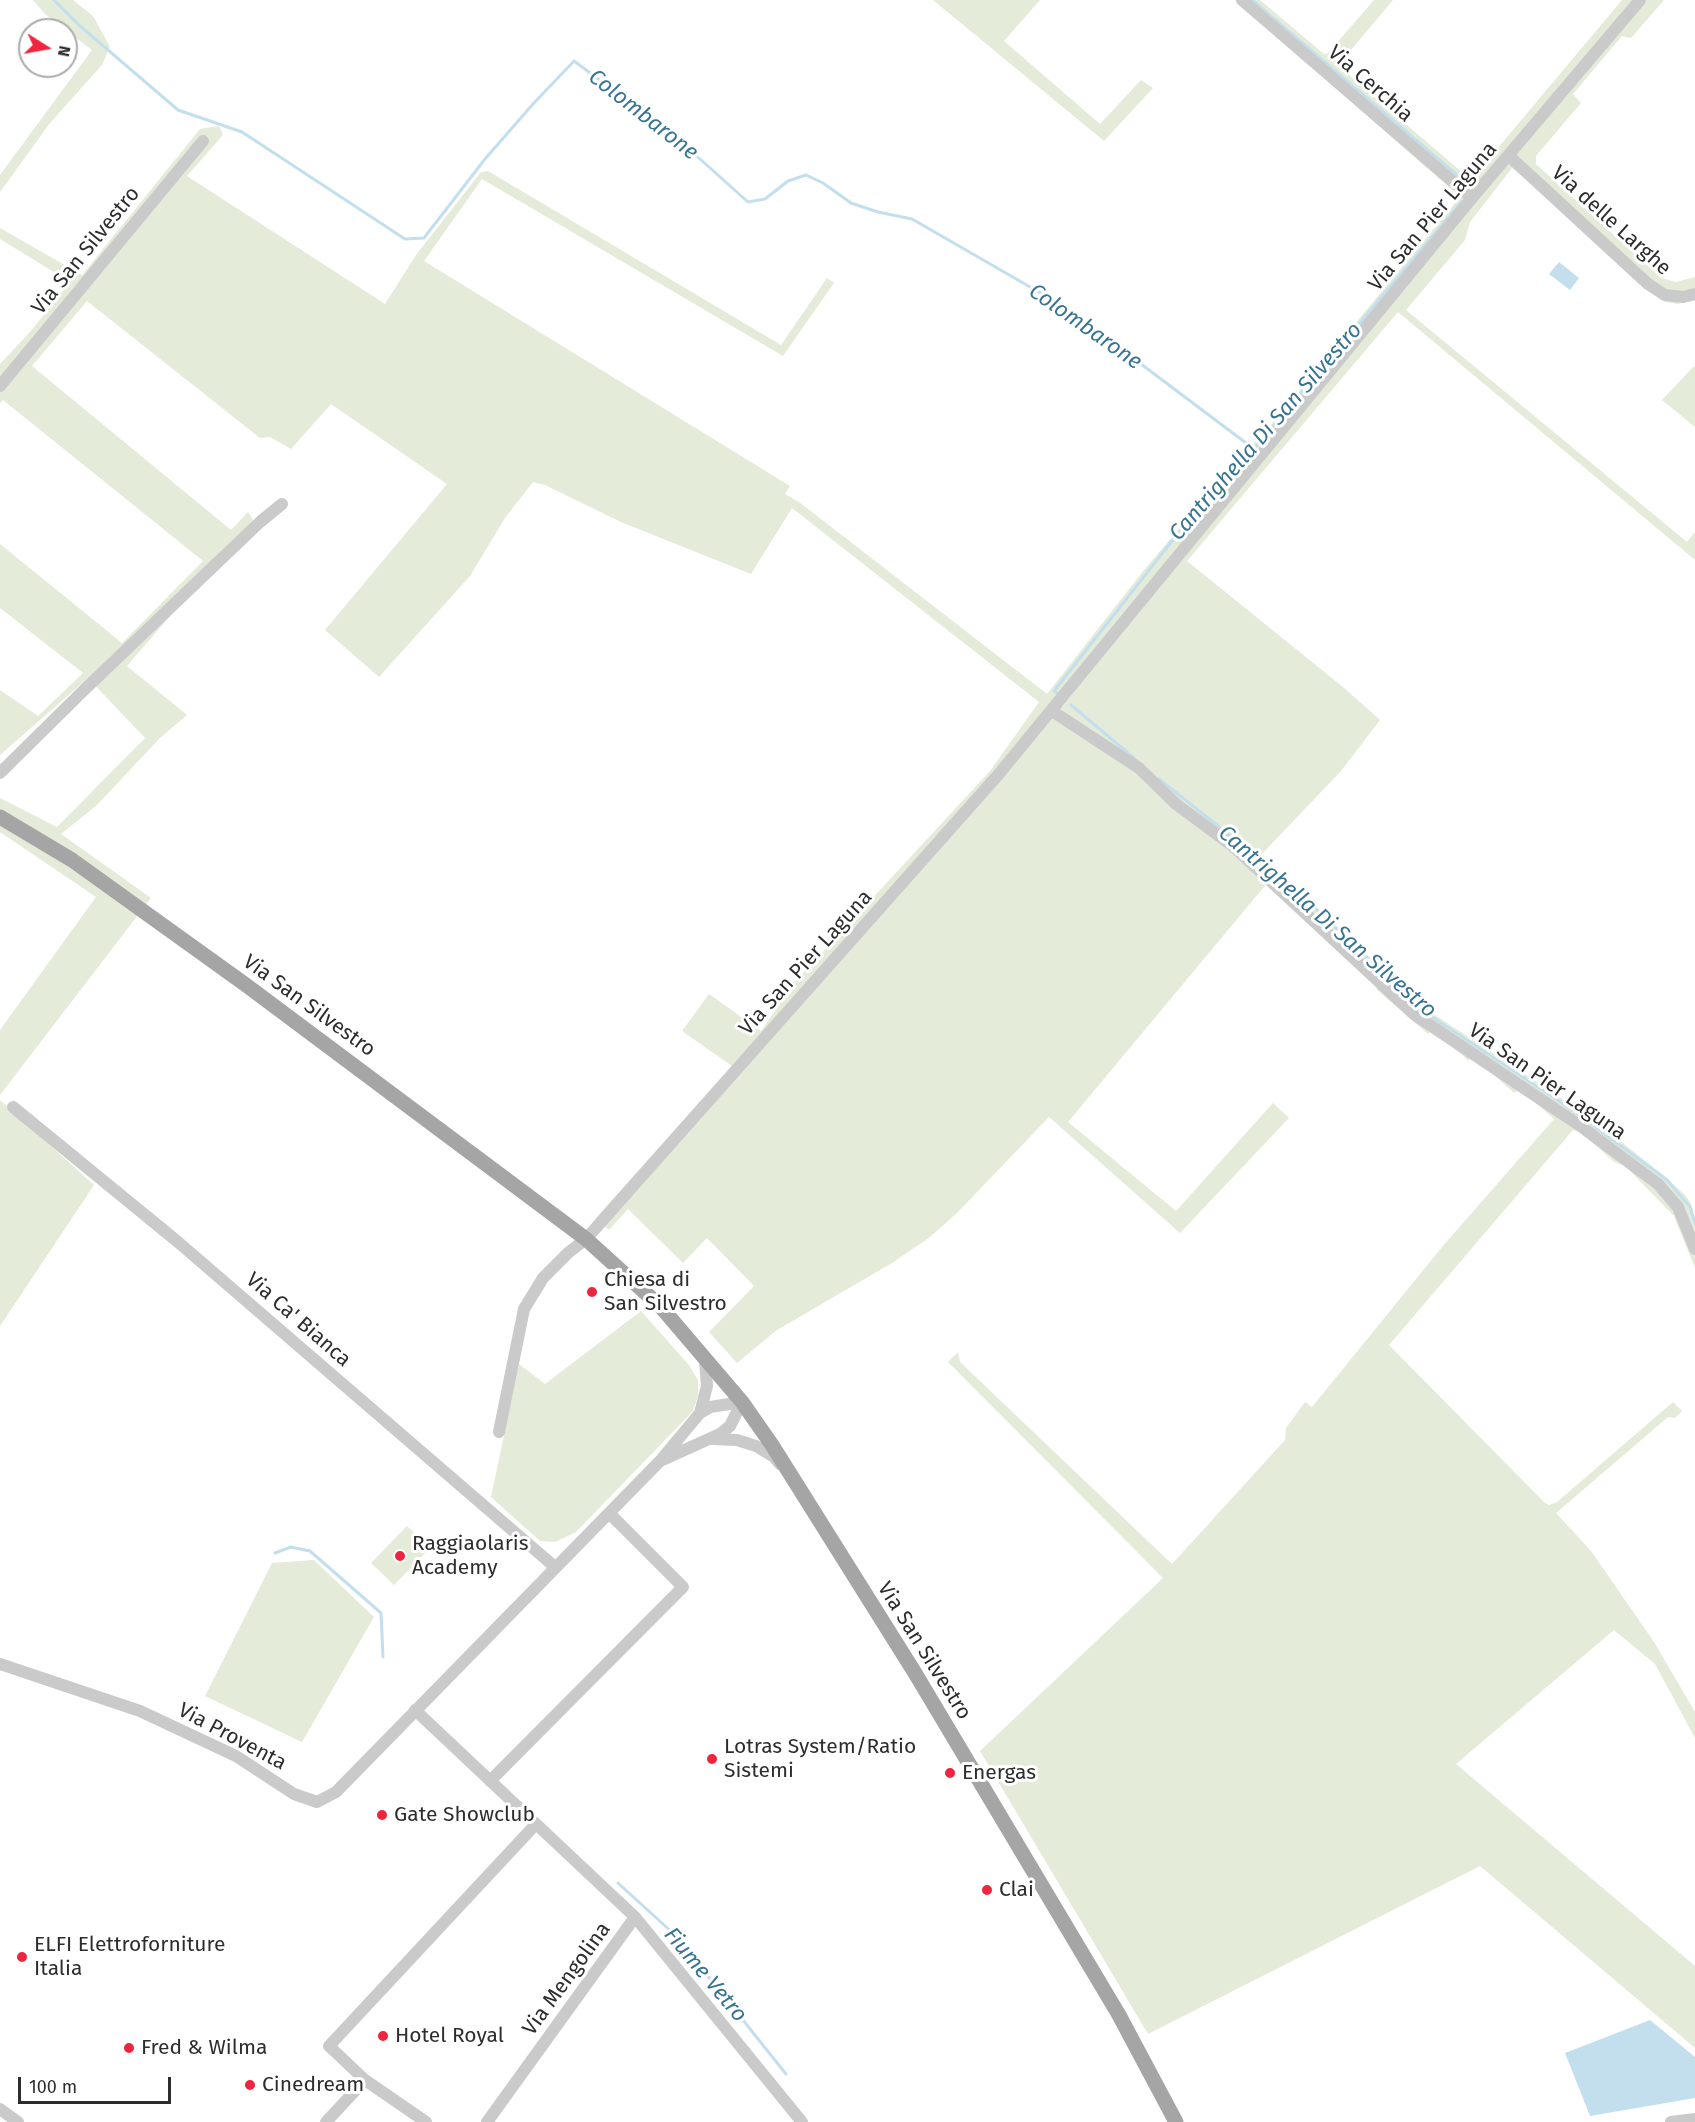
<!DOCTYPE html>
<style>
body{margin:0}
#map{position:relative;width:1695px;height:2122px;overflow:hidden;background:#fff;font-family:"Fira Sans",sans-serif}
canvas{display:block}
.north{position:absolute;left:18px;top:18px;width:60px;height:60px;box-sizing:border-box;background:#fff;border:2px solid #ababab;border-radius:50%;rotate:101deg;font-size:16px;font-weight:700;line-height:24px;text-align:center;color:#2d2d2d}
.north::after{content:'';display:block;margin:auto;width:21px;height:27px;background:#ef243e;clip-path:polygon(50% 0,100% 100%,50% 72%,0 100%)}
.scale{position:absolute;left:18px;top:2077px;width:153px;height:27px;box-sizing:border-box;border:3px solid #2d2d2d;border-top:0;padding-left:8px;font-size:18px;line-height:21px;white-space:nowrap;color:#2d2d2d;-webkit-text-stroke:4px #fff;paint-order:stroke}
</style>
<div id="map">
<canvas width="1695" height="2122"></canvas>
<div class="north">N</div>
<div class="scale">100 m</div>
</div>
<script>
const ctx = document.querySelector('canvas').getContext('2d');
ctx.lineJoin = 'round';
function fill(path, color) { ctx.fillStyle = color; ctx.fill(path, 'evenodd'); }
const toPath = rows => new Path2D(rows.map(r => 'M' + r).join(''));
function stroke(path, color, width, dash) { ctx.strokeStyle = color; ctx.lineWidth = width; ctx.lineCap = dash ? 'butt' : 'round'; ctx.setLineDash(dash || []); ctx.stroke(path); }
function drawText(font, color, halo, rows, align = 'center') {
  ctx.font = font + ' "Fira Sans",sans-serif'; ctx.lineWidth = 6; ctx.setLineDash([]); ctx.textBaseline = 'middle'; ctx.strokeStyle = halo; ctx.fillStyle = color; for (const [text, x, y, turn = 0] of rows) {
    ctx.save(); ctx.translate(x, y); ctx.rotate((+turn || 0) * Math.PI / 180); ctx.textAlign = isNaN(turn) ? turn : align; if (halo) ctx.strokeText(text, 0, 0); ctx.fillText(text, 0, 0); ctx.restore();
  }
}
const green = toPath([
 [33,0,73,0,93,16,110,47,102,65,50,123,0,192,0,175,92,50,45,14],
 [933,0,1040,0,1004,41,1100,124,1141,80,1153,88,1104,141],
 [1235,0,1260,0,1324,54,1327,54,1374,0,1393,0,1340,63,1351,77,1471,180,1622,0,1664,0,1631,38,1622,36,1573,94,1581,103,1536,156,1536,164,1661,278,1676,282,1695,277,1695,300,1678,304,1666,302,1659,299,1534,185,1512,168,1470,222,1465,240,1406,310,1687,542,1695,532,1695,560,1398,312,1187,561,1343,687,1380,720,1341,771,1261,855,1423,1007,1591,1118,1662,1174,1686,1196,1691,1204,1695,1217,1695,1268,1674,1216,1625,1166,1614,1162,1582,1133,1573,1130,1389,1345,1545,1503,1549,1505,1557,1502,1673,1402,1682,1411,1675,1418,1668,1417,1556,1513,1591,1551,1654,1642,1695,1712,1695,1738,1655,1664,1614,1630,1456,1764,1695,1966,1695,2048,1480,1866,1148,2034,980,1751,1163,1578,948,1362,958,1352,960,1362,1172,1564,1285,1440,1286,1428,1305,1402,1312,1407,1442,1247,1554,1119,1520,1089,1514,1093,1474,1057,1468,1060,1432,1030,1428,1034,1376,989,1379,985,1268,882,1068,1122,1176,1211,1273,1103,1289,1118,1180,1233,1049,1117,957,1213,930,1237,892,1263,777,1330,737,1363,709,1332,754,1286,707,1238,683,1263,628,1209,609,1230,595,1219,732,1066,682,1031,709,994,761,1031,795,982,990,771,1039,702,792,508,751,574,621,522,545,485,533,482,505,518,470,576,379,677,325,630,447,484,331,404,291,449,270,437,260,438,87,301,32,366,231,530,248,512,253,520,127,666,187,715,160,738,97,805,61,834,151,898,0,1095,0,1030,96,897,0,832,0,798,57,827,145,738,88,678,0,755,0,690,38,716,83,673,0,608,0,544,122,643,203,561,3,400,0,403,0,364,30,332,70,282,0,239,0,228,82,275,200,129,219,126,223,135,187,176,385,304,416,255,481,172,488,171,781,345,827,278,834,283,783,356,482,179,424,261,790,486,785,494,799,502,1047,694,1144,570,1243,454,1266,431,1460,197],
 [1694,366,1695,367,1695,427,1662,400],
 [0,1100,94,1185,0,1326],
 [641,1311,689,1365,698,1380,698,1396,693,1411,576,1532,555,1542,540,1541,491,1497,519,1364,545,1384],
 [407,1526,430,1548,394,1585,371,1563],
 [314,1560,374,1617,302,1742,205,1696,272,1563]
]);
const water = toPath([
 [1559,262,1579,278,1570,290,1549,274],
 [1650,2020,1695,2057,1695,2098,1590,2116,1565,2053]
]);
const stream = toPath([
 [54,0,80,26,178,110,242,132,405,239,424,238,485,159,533,104,574,61,671,133,748,202,765,199,788,181,806,175,823,183,851,203,878,212,912,219,1051,299,1129,355,1254,449],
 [1252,0,1472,188],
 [1057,693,1054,691,1179,532,1254,449,1462,201],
 [1071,705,1134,758],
 [1159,779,1242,845,1301,895,1423,1011,1571,1109,1667,1180,1690,1207,1695,1223],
 [275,1553,291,1547,310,1551,381,1613,383,1657],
 [618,1883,675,1935,786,2074]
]);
const minor = toPath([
 [1242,0,1472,198],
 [1509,156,1648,284,1665,295,1683,297,1695,294],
 [0,386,203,141],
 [1052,711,1139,768,1176,804,1234,847,1415,1015,1579,1125,1658,1184,1678,1207,1695,1249],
 [0,773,83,691,260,522,282,504],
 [13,1107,178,1242,555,1567],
 [700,1413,707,1386,705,1361,703,1356],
 [499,1432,524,1309,543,1278,569,1252,586,1239,998,775,1472,198,1640,0],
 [712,1439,737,1440,756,1446,774,1457,780,1464],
 [0,1664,140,1711,236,1756,294,1794,317,1802,336,1792,660,1461,700,1413,710,1407,742,1402,730,1426,720,1434,660,1461],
 [415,1710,635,1917,802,2122],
 [490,1781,683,1587,609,1513],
 [0,2109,18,2122],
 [326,2122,365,2080],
 [426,2122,365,2080,329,2046,536,1824],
 [487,2122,635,1917],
 [1671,2122,1695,2119]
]);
const major = toPath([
 [0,817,72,860,246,985,586,1239,661,1307,742,1402,772,1445,915,1673,1119,2015,1176,2122]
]);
const markers = [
 [592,1292,6,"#ef243e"],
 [400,1556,6,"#ef243e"],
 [712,1759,6,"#ef243e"],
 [950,1773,6,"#ef243e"],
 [382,1815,6,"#ef243e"],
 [987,1890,6,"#ef243e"],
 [22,1957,6,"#ef243e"],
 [383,2036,6,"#ef243e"],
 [129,2048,6,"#ef243e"],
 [250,2085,6,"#ef243e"]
];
const streetNames = [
 ["Via Cerchia",1370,84,41],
 ["Via San Pier Laguna",1433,217,-50],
 ["Via delle Larghe",1611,221,42],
 ["Via San Silvestro",86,251,-51],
 ["Via San Pier Laguna",806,963,-48],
 ["Via San Silvestro",309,1006,36],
 ["Via San Pier Laguna",1547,1082,35],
 ["Via Ca' Bianca",298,1320,41],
 ["Via San Silvestro",924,1651,58],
 ["Via Proventa",232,1737,28],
 ["Via Mengolina",567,1979,-54]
];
const poiNames = [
 ["Chiesa di",604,1280],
 ["San Silvestro",604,1304],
 ["Raggiaolaris",412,1544],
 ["Academy",412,1568],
 ["Lotras System/Ratio",724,1747],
 ["Sistemi",724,1771],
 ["Energas",962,1773],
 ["Gate Showclub",394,1815],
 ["Clai",999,1890],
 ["ELFI Elettroforniture",34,1945],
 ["Italia",34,1969],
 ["Hotel Royal",395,2036],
 ["Fred & Wilma",141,2048],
 ["Cinedream",262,2085]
];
const waterNames = [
 ["Colombarone",643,115,38],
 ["Colombarone",1085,327,35],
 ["Cantrighella Di San Silvestro",1266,432,-49],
 ["Cantrighella Di San Silvestro",1327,922,41],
 ["Fiume Vetro",705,1975,50]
];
fill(green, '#e4ebd9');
fill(water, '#c3dfed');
stroke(stream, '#c3dfed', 3);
stroke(minor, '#cacaca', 12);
stroke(major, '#a5a5a5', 15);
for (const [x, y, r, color] of markers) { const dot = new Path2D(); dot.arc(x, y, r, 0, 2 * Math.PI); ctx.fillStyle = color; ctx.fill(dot); stroke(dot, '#fff', 2); }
drawText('21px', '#2d2d2d', '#fff', streetNames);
drawText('21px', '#2d2d2d', '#fff', poiNames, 'left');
drawText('italic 22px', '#377492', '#fff', waterNames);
</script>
